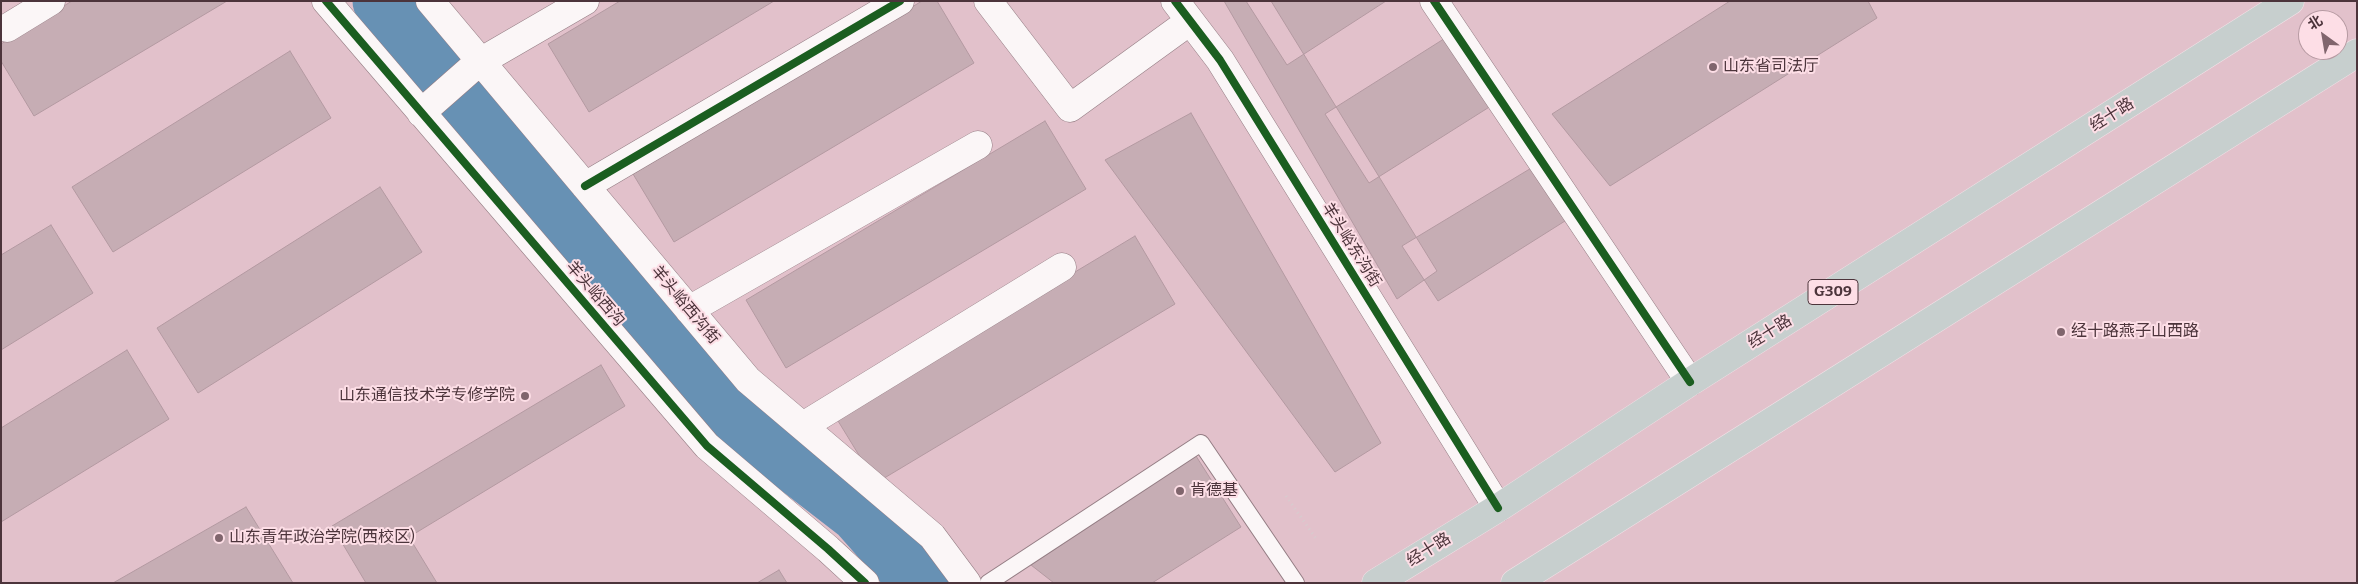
<!DOCTYPE html>
<meta charset="utf-8">
<style>
body{margin:0}
#map{position:relative;width:2358px;height:584px;overflow:hidden;background:#e2c1cb;font-family:Bitter,"Noto Sans SC",serif}
canvas{display:block}
.frame{position:absolute;inset:0;border:2px solid #4c343b;pointer-events:none}
.north{position:absolute;left:2298px;top:10px;width:50px;height:50px;box-sizing:border-box;background:#fddee6;border:1px solid #b69aa2;border-radius:50%;rotate:328deg;font-size:14px;font-weight:700;line-height:20px;text-align:center;color:#4c343b}
.north::after{content:'';display:block;margin:auto;width:18px;height:22px;background:#80656d;clip-path:polygon(50% 0,100% 100%,50% 72%,0 100%)}
</style>
<div id="map">
<canvas width="2358" height="584"></canvas>
<div class="frame"></div>
<div class="north">北</div>
</div>
<script>
const ctx = document.querySelector('canvas').getContext('2d');
ctx.lineJoin = 'round';
const toPath = rows => new Path2D(rows.map(r => 'M' + r).join(''));
function stroke(path, color, width, dash) { ctx.strokeStyle = color; ctx.lineWidth = width; ctx.lineCap = dash ? 'butt' : 'round'; ctx.setLineDash(dash || []); ctx.stroke(path); }
function fill(path, color) { ctx.fillStyle = color; ctx.fill(path, 'evenodd'); }
function drawText(font, color, halo, rows, align = 'center') {
  ctx.font = font + ' Bitter,"Noto Sans SC",serif'; ctx.lineWidth = 4; ctx.setLineDash([]); ctx.textBaseline = 'middle'; ctx.strokeStyle = halo; ctx.fillStyle = color; for (const [text, x, y, turn = 0] of rows) {
    ctx.save(); ctx.translate(x, y); ctx.rotate((+turn || 0) * Math.PI / 180); ctx.textAlign = isNaN(turn) ? turn : align; if (halo) ctx.strokeText(text, 0, 0); ctx.fillText(text, 0, 0); ctx.restore();
  }
}
const river = toPath([
 [383,1,609,264,731,413,859,512,922,583]
]);
const building = toPath([
 [72,1,227,1,34,116,1,61,1,44,72,1],
 [620,1,774,1,589,112,548,44,620,1],
 [922,1,937,1,974,63,674,242,633,174,922,1],
 [1224,1,1271,1,1437,271,1397,299,1224,1],
 [1246,1,1386,1,1287,65,1246,1],
 [1730,1,1868,1,1877,18,1610,186,1552,114,1730,1],
 [1458,30,1502,99,1369,183,1325,114,1458,30],
 [290,51,331,118,113,252,72,187,290,51],
 [1191,113,1381,443,1335,472,1105,160,1191,113],
 [1045,121,1086,189,786,368,746,300,1045,121],
 [1533,167,1565,221,1438,301,1402,246,1533,167],
 [380,187,422,252,198,393,157,328,380,187],
 [51,225,93,293,1,350,1,255,51,225],
 [1135,236,1175,304,876,483,835,416,1135,236],
 [127,350,169,419,1,522,1,428,127,350],
 [601,365,625,406,409,537,437,583,366,583,332,526,601,365],
 [1196,456,1241,527,1152,583,1054,583,1031,565,1196,456],
 [246,507,293,583,113,583,246,507],
 [779,570,787,583,757,583,779,570]
]);
const path = toPath([
 [1286,496,1317,540]
]);
const lane = toPath([
 [988,583,1201,443,1296,583]
]);
const street = toPath([
 [326,1,707,446,828,549,865,583],
 [430,1,748,380,932,536,967,583],
 [988,1,1070,108,1190,21],
 [1175,1,1220,60,1498,508],
 [1434,1,1690,382],
 [7,28,51,1],
 [478,63,585,1],
 [421,113,480,61],
 [585,186,900,1],
 [689,310,978,145],
 [803,426,1062,267]
]);
const highway = toPath([
 [1376,583,1498,508,1690,382,2290,1],
 [1515,583,2357,53]
]);
const cycleway = toPath([
 [326,1,707,446,828,549,865,583],
 [1175,1,1220,60,1498,508],
 [1434,1,1690,382],
 [585,186,900,1]
]);
const markers = [
 [1713,67,5,"#80656d"],
 [2061,332,5,"#80656d"],
 [525,396,5,"#80656d"],
 [1180,491,5,"#80656d"],
 [219,538,5,"#80656d"]
];
const shields = [
 [1833,292,50]
];
const shieldNames = [
 ["G309",1833,292]
];
const poiNames = [
 ["山东省司法厅",1723,67],
 ["经十路燕子山西路",2071,332],
 ["山东通信技术学专修学院",515,396,"right"],
 ["肯德基",1190,491],
 ["山东青年政治学院(西校区)",229,538]
];
const streetNames = [
 ["经十路",2112,115,-32],
 ["羊头峪东沟街",1351,245,58],
 ["羊头峪西沟",595,294,49],
 ["羊头峪西沟街",685,305,50],
 ["经十路",1770,332,-32],
 ["经十路",1429,550,-32]
];
stroke(river, '#6791b4', 61);
fill(building, '#c6adb4');
stroke(building, '#b399a1', 1);
stroke(lane, '#947d84', 18);
stroke(street, '#947d84', 29);
stroke(highway, '#f2e3e8', 29);
stroke(path, '#d6cdcf', 3, [1, 4]);
stroke(lane, '#fbf6f7', 16);
stroke(street, '#fbf6f7', 28);
stroke(highway, '#c7cfce', 28);
stroke(cycleway, '#1b5e20', 8);
for (const [x, y, r, color] of markers) { const dot = new Path2D(); dot.arc(x, y, r, 0, 2 * Math.PI); ctx.fillStyle = color; ctx.fill(dot); stroke(dot, '#fddee6', 2); }
for (const [x, y, w] of shields) { const box = new Path2D(); box.roundRect(x - w / 2, y - 12.5, w, 25, 4); ctx.fillStyle = '#fddee6'; ctx.fill(box); stroke(box, '#4c343b', 1); }
drawText('bold 15px', '#4c343b', null, shieldNames);
drawText('16px', '#4c343b', '#fddee6', poiNames, 'left');
drawText('16px', '#4c343b', '#fddee6', streetNames);
</script>
